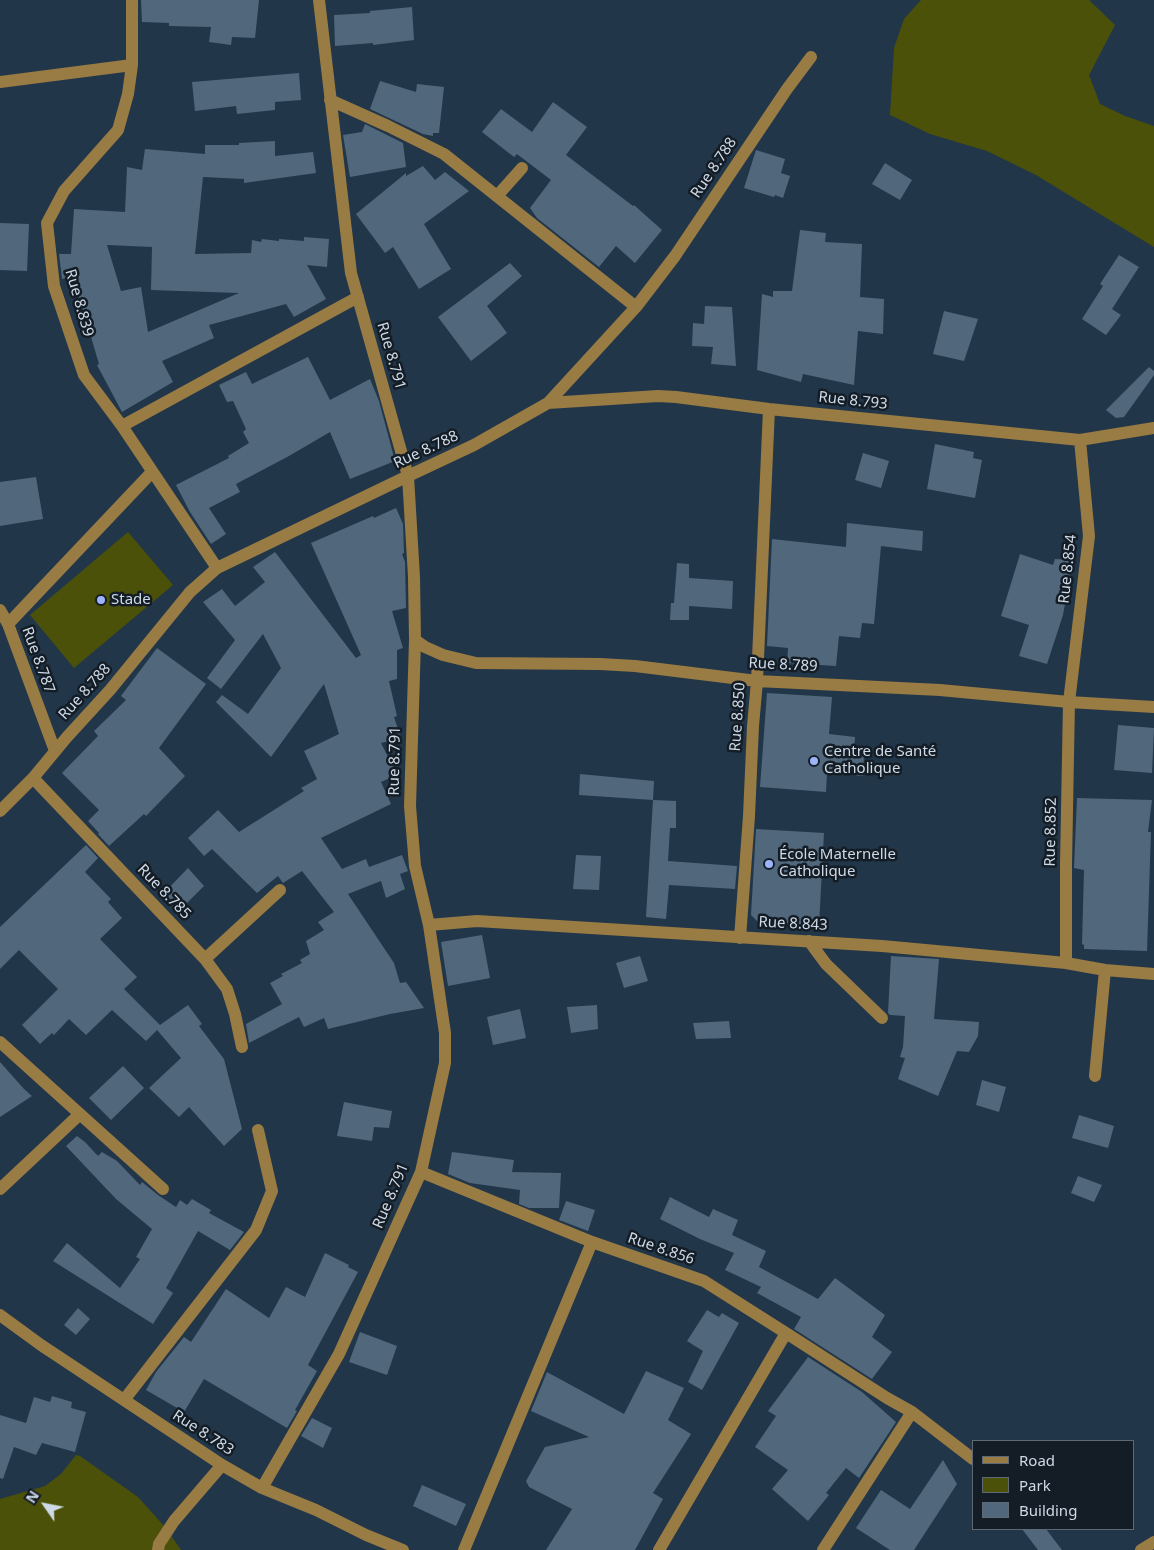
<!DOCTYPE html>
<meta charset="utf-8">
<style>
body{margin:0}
#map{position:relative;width:1154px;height:1550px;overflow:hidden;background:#223649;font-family:"Noto Sans",sans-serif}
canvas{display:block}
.legend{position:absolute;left:972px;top:1440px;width:162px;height:90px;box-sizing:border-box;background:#141d25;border:1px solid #5e6973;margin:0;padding:6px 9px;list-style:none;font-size:15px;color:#cedae7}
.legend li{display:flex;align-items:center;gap:10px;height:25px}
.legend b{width:25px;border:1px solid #5e6973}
.north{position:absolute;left:20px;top:1480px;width:50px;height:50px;-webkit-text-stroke:4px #141d25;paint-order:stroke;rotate:303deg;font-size:14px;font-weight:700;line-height:20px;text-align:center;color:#cedae7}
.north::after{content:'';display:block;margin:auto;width:18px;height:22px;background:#cedae7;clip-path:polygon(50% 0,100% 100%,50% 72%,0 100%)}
</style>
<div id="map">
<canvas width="1154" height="1550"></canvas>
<ul class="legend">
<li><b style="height:6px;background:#997b44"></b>Road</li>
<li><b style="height:14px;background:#4c5109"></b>Park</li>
<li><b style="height:14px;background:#51677c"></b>Building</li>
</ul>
<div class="north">N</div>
</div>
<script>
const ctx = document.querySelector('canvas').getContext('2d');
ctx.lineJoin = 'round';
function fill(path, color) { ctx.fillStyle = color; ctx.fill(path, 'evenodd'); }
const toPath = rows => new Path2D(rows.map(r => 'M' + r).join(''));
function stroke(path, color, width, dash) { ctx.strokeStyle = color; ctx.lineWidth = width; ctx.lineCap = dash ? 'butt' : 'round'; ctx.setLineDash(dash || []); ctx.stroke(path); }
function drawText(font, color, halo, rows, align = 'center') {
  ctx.font = font + ' "Noto Sans",sans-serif'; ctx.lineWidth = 5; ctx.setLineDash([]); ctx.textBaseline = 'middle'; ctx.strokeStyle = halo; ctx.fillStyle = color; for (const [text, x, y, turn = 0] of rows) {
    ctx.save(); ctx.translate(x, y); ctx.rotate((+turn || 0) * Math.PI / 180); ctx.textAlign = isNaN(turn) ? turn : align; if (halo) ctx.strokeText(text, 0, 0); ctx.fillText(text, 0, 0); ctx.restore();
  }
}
const green = toPath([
 [921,0,1089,0,1115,25,1089,75,1100,104,1125,116,1154,126,1154,247,1036,175,987,151,930,134,890,115,894,48,904,19],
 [128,532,173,585,74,668,30,615],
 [76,1455,80,1456,138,1497,165,1527,181,1550,0,1550,0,1499,45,1486,61,1474]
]);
const building = toPath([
 [141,0,259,0,255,38,232,37,231,45,209,42,211,27,169,26,169,23,142,22],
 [412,7,414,40,373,45,373,43,335,46,334,15,370,13,370,11],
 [299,73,301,100,275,102,275,110,237,114,236,106,195,111,192,82],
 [380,81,416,92,417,84,444,87,439,133,433,133,433,136,423,134,370,109],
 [553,102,587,127,566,155,633,206,634,205,662,230,635,263,616,246,599,267,537,218,530,208,551,180,517,154,514,157,482,132,501,109,532,132],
 [365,124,403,143,406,167,350,177,343,135,362,132],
 [275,141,275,156,313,152,316,173,244,183,244,179,203,177,195,254,251,253,252,240,261,242,262,239,279,241,279,239,304,241,304,237,329,239,327,267,307,265,326,299,294,317,286,304,209,325,214,338,162,361,173,382,122,412,97,365,99,364,73,276,62,279,59,254,71,254,74,209,125,212,127,167,142,170,145,149,205,154,205,145,239,145,239,143],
 [107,245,152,247,151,290,239,293,148,332,141,287,121,291],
 [756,150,785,159,781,173,790,176,783,198,775,195,774,197,744,188],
 [885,163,912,180,900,200,872,184],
 [423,166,435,180,445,172,469,191,424,224,451,269,419,289,393,247,385,253,356,214,406,173,406,176],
 [0,223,29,224,27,271,0,270],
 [800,230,826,233,825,242,862,244,860,297,884,299,883,334,858,331,854,385,803,374,801,382,757,370,762,294,773,297,773,291,792,291],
 [1119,255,1139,267,1112,309,1121,315,1106,335,1082,319,1103,286,1100,284],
 [510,263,522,276,487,306,507,333,471,361,438,317],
 [705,306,732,307,736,366,711,364,713,347,692,346,693,323,704,324],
 [944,311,978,319,964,361,933,354],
 [308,357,330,400,370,379,379,401,395,461,350,479,330,432,289,456,236,484,240,492,209,508,226,534,211,544,190,512,176,485,229,458,228,456,249,443,243,432,246,429,233,401,227,402,219,385,246,372,252,384],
 [1149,367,1154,371,1154,375,1124,417,1116,418,1106,410],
 [935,444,974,452,973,458,982,460,975,498,927,489],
 [863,453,889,461,881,488,855,480],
 [36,477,43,519,0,526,0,482],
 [396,508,403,524,404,553,402,554,405,562,406,608,392,611,403,648,397,650,397,679,389,681,397,716,394,717,401,738,381,743,397,775,381,782,391,804,321,838,342,869,366,859,369,867,402,855,408,871,400,874,405,889,386,898,381,881,348,894,394,963,400,983,406,982,424,1008,390,1014,328,1029,324,1018,304,1027,299,1017,249,1043,246,1024,282,1004,270,983,283,976,281,974,302,963,300,960,310,954,306,941,324,930,318,922,334,912,302,871,283,883,278,876,257,893,212,849,204,856,188,838,218,810,239,832,304,791,301,788,317,779,304,751,339,734,324,684,271,757,216,702,222,695,248,714,281,668,263,634,221,689,207,678,235,640,203,602,222,589,235,606,265,582,253,567,275,552,356,658,361,655,311,543,373,516,374,518],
 [847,523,923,531,922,551,881,546,874,624,862,623,860,638,839,636,836,666,787,663,788,648,767,646,772,539,846,547],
 [1020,554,1053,565,1055,559,1073,560,1063,615,1047,664,1019,656,1029,625,1001,616],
 [677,563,689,564,689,578,733,581,732,609,689,606,689,620,670,620,671,603,674,603],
 [157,648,206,684,159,748,185,776,146,816,144,814,109,846,98,834,99,833,88,821,99,810,62,773,98,736,94,731,126,700,121,696],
 [767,693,832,697,829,734,855,737,854,753,864,754,863,776,827,773,826,792,760,787],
 [1118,725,1154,728,1152,773,1114,770],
 [580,774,654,781,653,800,579,795],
 [1077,798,1152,800,1148,832,1151,832,1147,951,1084,949,1084,945,1082,944,1084,870,1074,868],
 [653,800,676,801,676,828,670,828,668,861,737,866,735,889,669,885,666,919,646,917],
 [756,829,824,833,819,925,759,923,751,915],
 [86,845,98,858,85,872,111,899,108,902,122,918,100,939,137,977,124,989,160,1025,188,1005,202,1024,199,1026,224,1059,242,1129,224,1146,189,1107,179,1117,149,1088,181,1058,157,1030,146,1041,112,1010,86,1035,69,1019,54,1035,52,1033,40,1044,22,1025,58,989,19,950,0,969,0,927],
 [576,855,601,856,599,890,573,889],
 [188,868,204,886,180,910,164,893],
 [482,935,490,978,448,986,441,942],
 [640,956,648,981,624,988,616,963],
 [891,956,939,959,934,1019,979,1022,978,1036,969,1052,957,1051,938,1096,898,1079,905,1058,900,1057,903,1047,905,1016,890,1015,888,1013],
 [597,1005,598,1029,571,1033,567,1007],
 [520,1009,526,1038,493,1045,487,1017],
 [729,1021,731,1038,696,1039,693,1023],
 [0,1062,24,1089,32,1096,0,1117],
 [123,1066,144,1088,111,1120,89,1098],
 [982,1080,1006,1087,999,1112,976,1105],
 [344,1102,392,1111,389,1128,374,1127,372,1141,337,1136],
 [1079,1115,1114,1126,1108,1148,1072,1138],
 [77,1136,85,1142,98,1156,102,1152,117,1161,140,1185,142,1182,158,1195,176,1207,180,1200,187,1205,192,1199,211,1210,209,1213,244,1232,230,1250,198,1231,166,1288,173,1293,153,1324,53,1261,67,1243,120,1288,140,1259,136,1257,152,1229,116,1199,66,1146],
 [452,1152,514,1160,512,1172,561,1173,559,1208,529,1208,519,1204,520,1190,470,1183,448,1174],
 [1078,1176,1102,1185,1094,1202,1071,1193],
 [670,1197,709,1217,713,1209,738,1220,732,1235,766,1251,759,1267,818,1299,835,1278,885,1315,872,1337,892,1352,872,1379,794,1329,801,1317,757,1293,761,1287,725,1270,734,1253,700,1239,660,1219],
 [566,1201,595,1210,588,1231,559,1220],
 [325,1253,349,1265,348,1267,358,1272,308,1365,317,1371,295,1410,297,1411,287,1428,204,1379,184,1412,146,1390,156,1372,184,1337,191,1342,226,1289,269,1318,286,1287,305,1297],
 [78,1308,90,1319,76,1335,64,1325],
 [707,1310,719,1317,722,1313,739,1323,702,1390,688,1382,703,1351,687,1341],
 [360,1332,397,1346,387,1375,349,1362],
 [808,1357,862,1392,896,1422,859,1478,846,1468,826,1493,829,1495,808,1521,772,1489,788,1470,755,1447,776,1416,768,1411],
 [646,1371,684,1388,668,1420,691,1434,653,1493,663,1499,635,1550,546,1550,572,1509,529,1487,526,1481,545,1447,589,1437,531,1411,547,1372,624,1414],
 [52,1396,72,1402,71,1408,86,1412,75,1452,42,1443,36,1455,14,1447,3,1479,0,1478,0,1415,26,1423,34,1397,50,1402],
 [312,1418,332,1428,323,1448,301,1436],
 [943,1460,957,1484,914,1550,890,1550,856,1528,881,1490,910,1509],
 [422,1485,466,1504,456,1526,413,1506],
 [1022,1529,1046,1529,1062,1550,1038,1550]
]);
const minor = toPath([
 [132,0,132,65,128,94,118,130,64,191,47,223,54,286,84,375,122,426,217,568],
 [0,82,132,65],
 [330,100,388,126,444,154,636,307],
 [497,196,522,168],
 [548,403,658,396,676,397,769,409,1080,440,1154,428],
 [122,426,358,297],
 [0,610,8,624,55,751],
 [8,624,152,472],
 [415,640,425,647,443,655,476,663,600,664,635,666,757,681,940,690,1069,702,1154,707],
 [33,778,205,959,227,989,235,1014,242,1047],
 [0,811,33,778,67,737,110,690,190,592,217,568,408,476,474,445,548,403,636,307,675,256,787,89,811,57],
 [429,925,477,921,882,946,1066,963,1105,970,1154,974],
 [740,938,749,816,753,726,757,681,769,409],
 [809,941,826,964,882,1018],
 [205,959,280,890],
 [1066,963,1066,864,1069,702,1089,536,1080,440],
 [0,1042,163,1189],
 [1095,1076,1105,970],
 [421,1172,592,1242],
 [0,1189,80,1114],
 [0,1315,41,1345,222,1465,262,1488,316,1510,366,1535,403,1550],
 [786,1333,887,1398,912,1412,973,1459],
 [124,1400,256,1230,272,1191,258,1130],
 [262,1488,339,1354,421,1172,445,1063,445,1033,429,925,415,866,410,806,415,640,414,577,408,476,351,273,319,0],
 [158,1550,159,1544,174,1521,222,1465],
 [464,1550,592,1242,704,1281,786,1333,659,1550],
 [823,1550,912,1412],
 [1141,1550,1154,1542]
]);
const markers = [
 [101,600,5,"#9db4fd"],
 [814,761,5,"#9db4fd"],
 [769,864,5,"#9db4fd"]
];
const streetNames = [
 ["Rue 8.788",714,168,-56],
 ["Rue 8.839",79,303,74],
 ["Rue 8.791",391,356,74],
 ["Rue 8.793",853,401,6],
 ["Rue 8.788",426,450,-25],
 ["Rue 8.854",1068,569,-84],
 ["Rue 8.787",38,660,70],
 ["Rue 8.789",783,665,3],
 ["Rue 8.788",85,692,-48],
 ["Rue 8.850",738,717,-86],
 ["Rue 8.791",395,761,-89],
 ["Rue 8.852",1051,832,-89],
 ["Rue 8.785",164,892,46],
 ["Rue 8.843",793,924,3],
 ["Rue 8.791",391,1196,-67],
 ["Rue 8.856",661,1249,19],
 ["Rue 8.783",203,1433,33]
];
const poiNames = [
 ["Stade",111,600],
 ["Centre de Santé",824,752],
 ["Catholique",824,769],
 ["École Maternelle",779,855],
 ["Catholique",779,872]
];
fill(green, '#4c5109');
fill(building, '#51677c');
stroke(minor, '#997b44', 12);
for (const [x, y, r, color] of markers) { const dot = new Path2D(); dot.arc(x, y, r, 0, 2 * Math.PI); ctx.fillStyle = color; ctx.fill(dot); stroke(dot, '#141d25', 2); }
drawText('15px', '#cedae7', '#141d25', streetNames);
drawText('15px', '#cedae7', '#141d25', poiNames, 'left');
</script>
